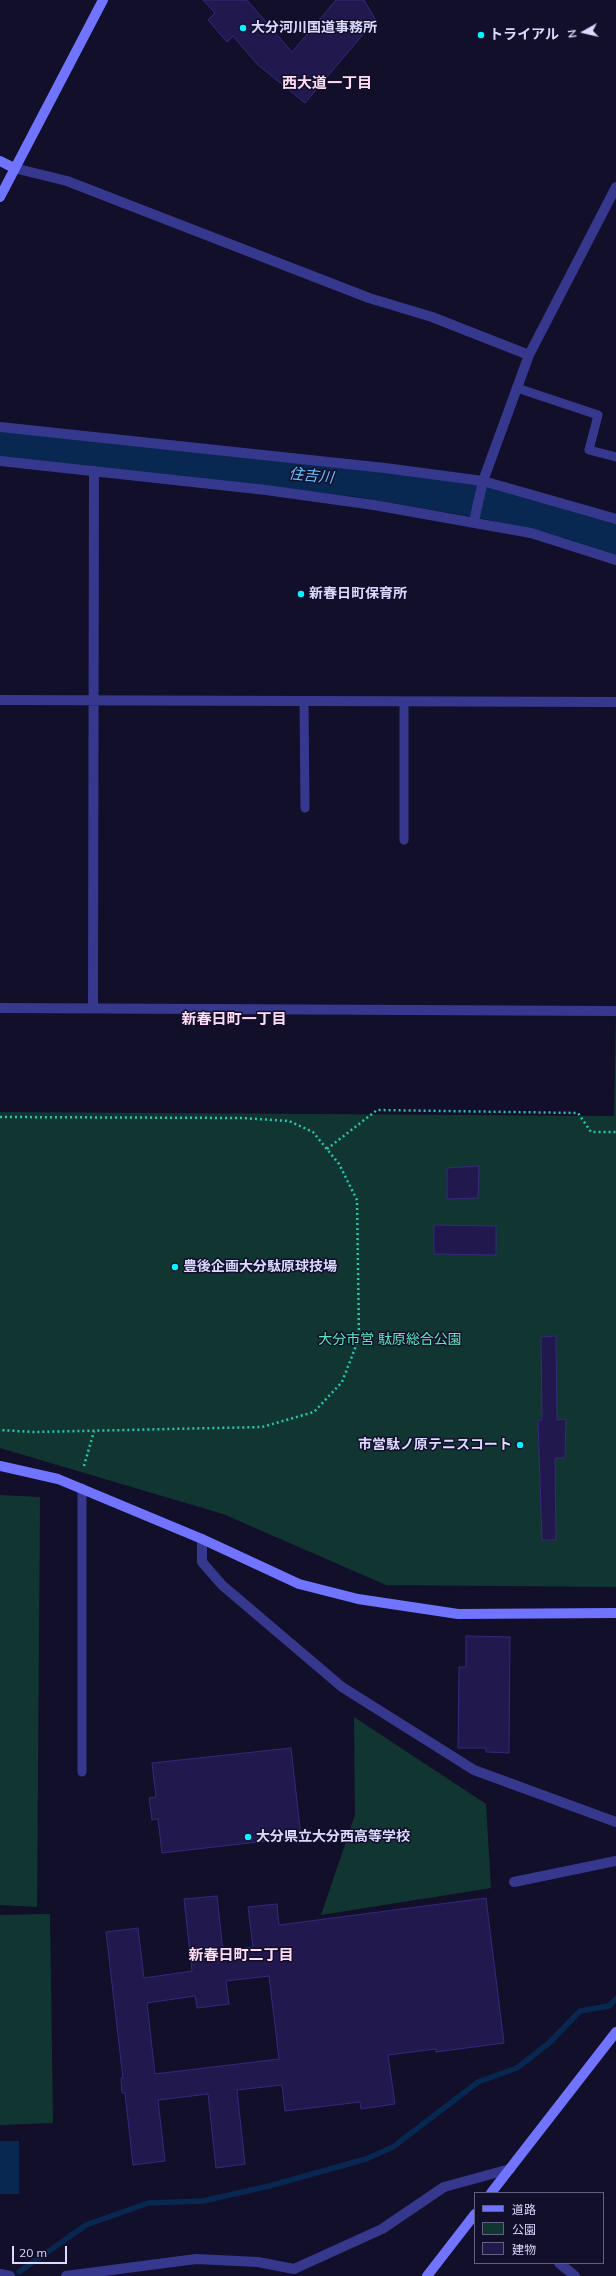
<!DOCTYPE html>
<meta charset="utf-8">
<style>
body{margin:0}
#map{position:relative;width:616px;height:2276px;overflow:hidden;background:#120f2b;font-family:Mulish,"Noto Sans JP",sans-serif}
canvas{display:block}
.legend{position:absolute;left:474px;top:2192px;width:130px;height:72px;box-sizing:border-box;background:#120f2b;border:1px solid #626080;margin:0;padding:5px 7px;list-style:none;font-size:12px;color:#dbd9ff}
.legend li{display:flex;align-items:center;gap:8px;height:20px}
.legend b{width:20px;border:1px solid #626080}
.north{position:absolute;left:564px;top:12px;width:40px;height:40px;-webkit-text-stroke:3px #120f2b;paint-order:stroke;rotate:262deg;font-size:11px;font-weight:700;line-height:16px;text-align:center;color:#dbd9ff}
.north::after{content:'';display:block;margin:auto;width:14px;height:18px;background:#dbd9ff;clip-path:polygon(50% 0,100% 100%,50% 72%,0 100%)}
.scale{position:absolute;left:12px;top:2246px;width:55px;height:18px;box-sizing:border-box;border:2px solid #dbd9ff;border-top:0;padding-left:5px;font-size:12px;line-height:14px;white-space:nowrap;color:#dbd9ff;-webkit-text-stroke:3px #120f2b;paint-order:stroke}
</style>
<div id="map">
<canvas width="616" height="2276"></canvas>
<ul class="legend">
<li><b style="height:5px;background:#7074ff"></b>道路</li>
<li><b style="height:11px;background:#113632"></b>公園</li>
<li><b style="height:11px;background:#21194e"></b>建物</li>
</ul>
<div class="north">N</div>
<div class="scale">20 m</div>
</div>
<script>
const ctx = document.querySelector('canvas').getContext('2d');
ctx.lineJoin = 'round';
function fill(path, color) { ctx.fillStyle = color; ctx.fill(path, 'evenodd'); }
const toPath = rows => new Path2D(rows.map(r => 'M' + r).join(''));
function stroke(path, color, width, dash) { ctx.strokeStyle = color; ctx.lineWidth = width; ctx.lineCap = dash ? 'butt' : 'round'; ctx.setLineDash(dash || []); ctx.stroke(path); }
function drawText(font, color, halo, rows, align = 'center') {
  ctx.font = font + ' Mulish,"Noto Sans JP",sans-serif'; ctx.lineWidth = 3; ctx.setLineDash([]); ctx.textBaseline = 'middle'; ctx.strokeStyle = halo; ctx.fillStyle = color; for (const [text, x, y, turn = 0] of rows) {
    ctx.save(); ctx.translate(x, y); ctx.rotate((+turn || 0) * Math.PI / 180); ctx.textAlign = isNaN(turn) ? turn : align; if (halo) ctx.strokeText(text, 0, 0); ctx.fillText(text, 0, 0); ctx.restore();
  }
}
const green = toPath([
 [616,1013,616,1587,386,1585,223,1514,0,1448,0,1112,614,1116],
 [0,1495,40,1497,37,1907,0,1905],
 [354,1717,486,1804,491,1888,321,1915,355,1815],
 [50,1914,53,2123,0,2125,0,1915]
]);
const water = toPath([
 [0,2141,19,2141,19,2194,0,2194]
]);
const stream = toPath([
 [19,2272,86,2225,148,2203,203,2201,269,2186,366,2159,393,2147,478,2082,517,2068,549,2043,580,2011,609,2006,616,1999]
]);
const river = toPath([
 [0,442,356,480,489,503,569,522,616,538]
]);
const building = toPath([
 [203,0,247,0,292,52,336,0,364,0,377,22,370,26,305,103,257,64,233,36,227,42,208,20,215,13,203,0],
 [479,1166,478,1198,447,1199,447,1168,479,1166],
 [434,1225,496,1226,496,1255,434,1254,434,1225],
 [556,1336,557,1420,566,1419,565,1458,555,1458,556,1540,542,1540,538,1421,542,1420,541,1337,556,1336],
 [466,1636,510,1637,509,1753,486,1752,486,1748,458,1748,459,1667,466,1667,466,1636],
 [291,1748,301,1837,162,1853,158,1819,152,1820,149,1798,156,1797,152,1763,291,1748],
 [217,1896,223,1951,253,1947,248,1907,277,1904,279,1925,486,1898,504,2043,436,2052,436,2049,388,2055,395,2104,361,2109,360,2102,285,2111,282,2085,237,2090,245,2164,216,2168,208,2094,158,2100,165,2161,133,2165,125,2093,122,2093,121,2078,123,2078,106,1932,138,1928,144,1978,192,1971,184,1899,217,1896],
 [269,1976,279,2059,155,2074,147,2003,195,1996,197,2008,229,2004,226,1981,269,1976]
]);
const path = toPath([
 [0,1117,242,1118,289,1121,313,1132,339,1164,357,1200,359,1338,342,1382,314,1412,262,1427,34,1432,0,1430],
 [327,1149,377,1110,578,1113,591,1132,616,1132],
 [84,1466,94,1431]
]);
const lane = toPath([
 [517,388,598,415,589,450,616,457],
 [304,701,305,808],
 [404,840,404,702],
 [82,1772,82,1488]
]);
const street = toPath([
 [14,168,67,181,369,298,432,317,529,355],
 [0,427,385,468,483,481,616,519],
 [0,461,266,490,374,505,531,533,616,560],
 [474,521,483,481,529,355,616,187],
 [0,700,616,702],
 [0,1008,616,1011],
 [93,1008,94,471],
 [202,1539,202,1562,222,1585,342,1687,474,1770,616,1822],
 [514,1882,616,1861],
 [559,2263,575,2276],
 [0,2274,10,2276],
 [66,2276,196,2259,258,2262,294,2269,382,2229,444,2187,510,2169]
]);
const secondary = toPath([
 [0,161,14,168],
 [0,197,103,0],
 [0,1466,58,1479,202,1539,299,1584,358,1599,458,1614,616,1613],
 [491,2193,616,2032],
 [427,2276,475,2214]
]);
const markers = [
 [243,28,4,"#05f4ff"],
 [481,35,4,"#05f4ff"],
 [301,594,4,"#05f4ff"],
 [175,1267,4,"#05f4ff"],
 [520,1445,4,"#05f4ff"],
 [248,1837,4,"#05f4ff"]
];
const poiNames = [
 ["大分河川国道事務所",251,28],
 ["トライアル",489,35],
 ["新春日町保育所",309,594],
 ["豊後企画大分駄原球技場",183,1267],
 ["市営駄ノ原テニスコート",512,1445,"right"],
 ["大分県立大分西高等学校",256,1837]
];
const parkNames = [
 ["大分市営 駄原総合公園",390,1340]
];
const neighbourhoodNames = [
 ["西大道一丁目",327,83],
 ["新春日町一丁目",234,1019],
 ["新春日町二丁目",241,1955]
];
const waterNames = [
 ["住吉川",311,476,6]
];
fill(green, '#113632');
fill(water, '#082751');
stroke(stream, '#082751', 5.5);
stroke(river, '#082751', 33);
fill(building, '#21194e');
stroke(building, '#35297c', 1);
stroke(path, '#26c6b3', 2.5, [2, 3]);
stroke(lane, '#36388e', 9);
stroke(street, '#36388e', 10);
stroke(secondary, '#7074ff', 10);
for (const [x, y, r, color] of markers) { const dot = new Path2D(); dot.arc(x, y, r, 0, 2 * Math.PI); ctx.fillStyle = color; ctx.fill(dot); stroke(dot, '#120f2b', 1.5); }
drawText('bold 14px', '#dbd9ff', '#120f2b', poiNames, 'left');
drawText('14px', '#5aeabe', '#120f2b', parkNames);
drawText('bold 15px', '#ffdbf4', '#120f2b', neighbourhoodNames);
drawText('italic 15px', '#67c1ff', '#120f2b', waterNames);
</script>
